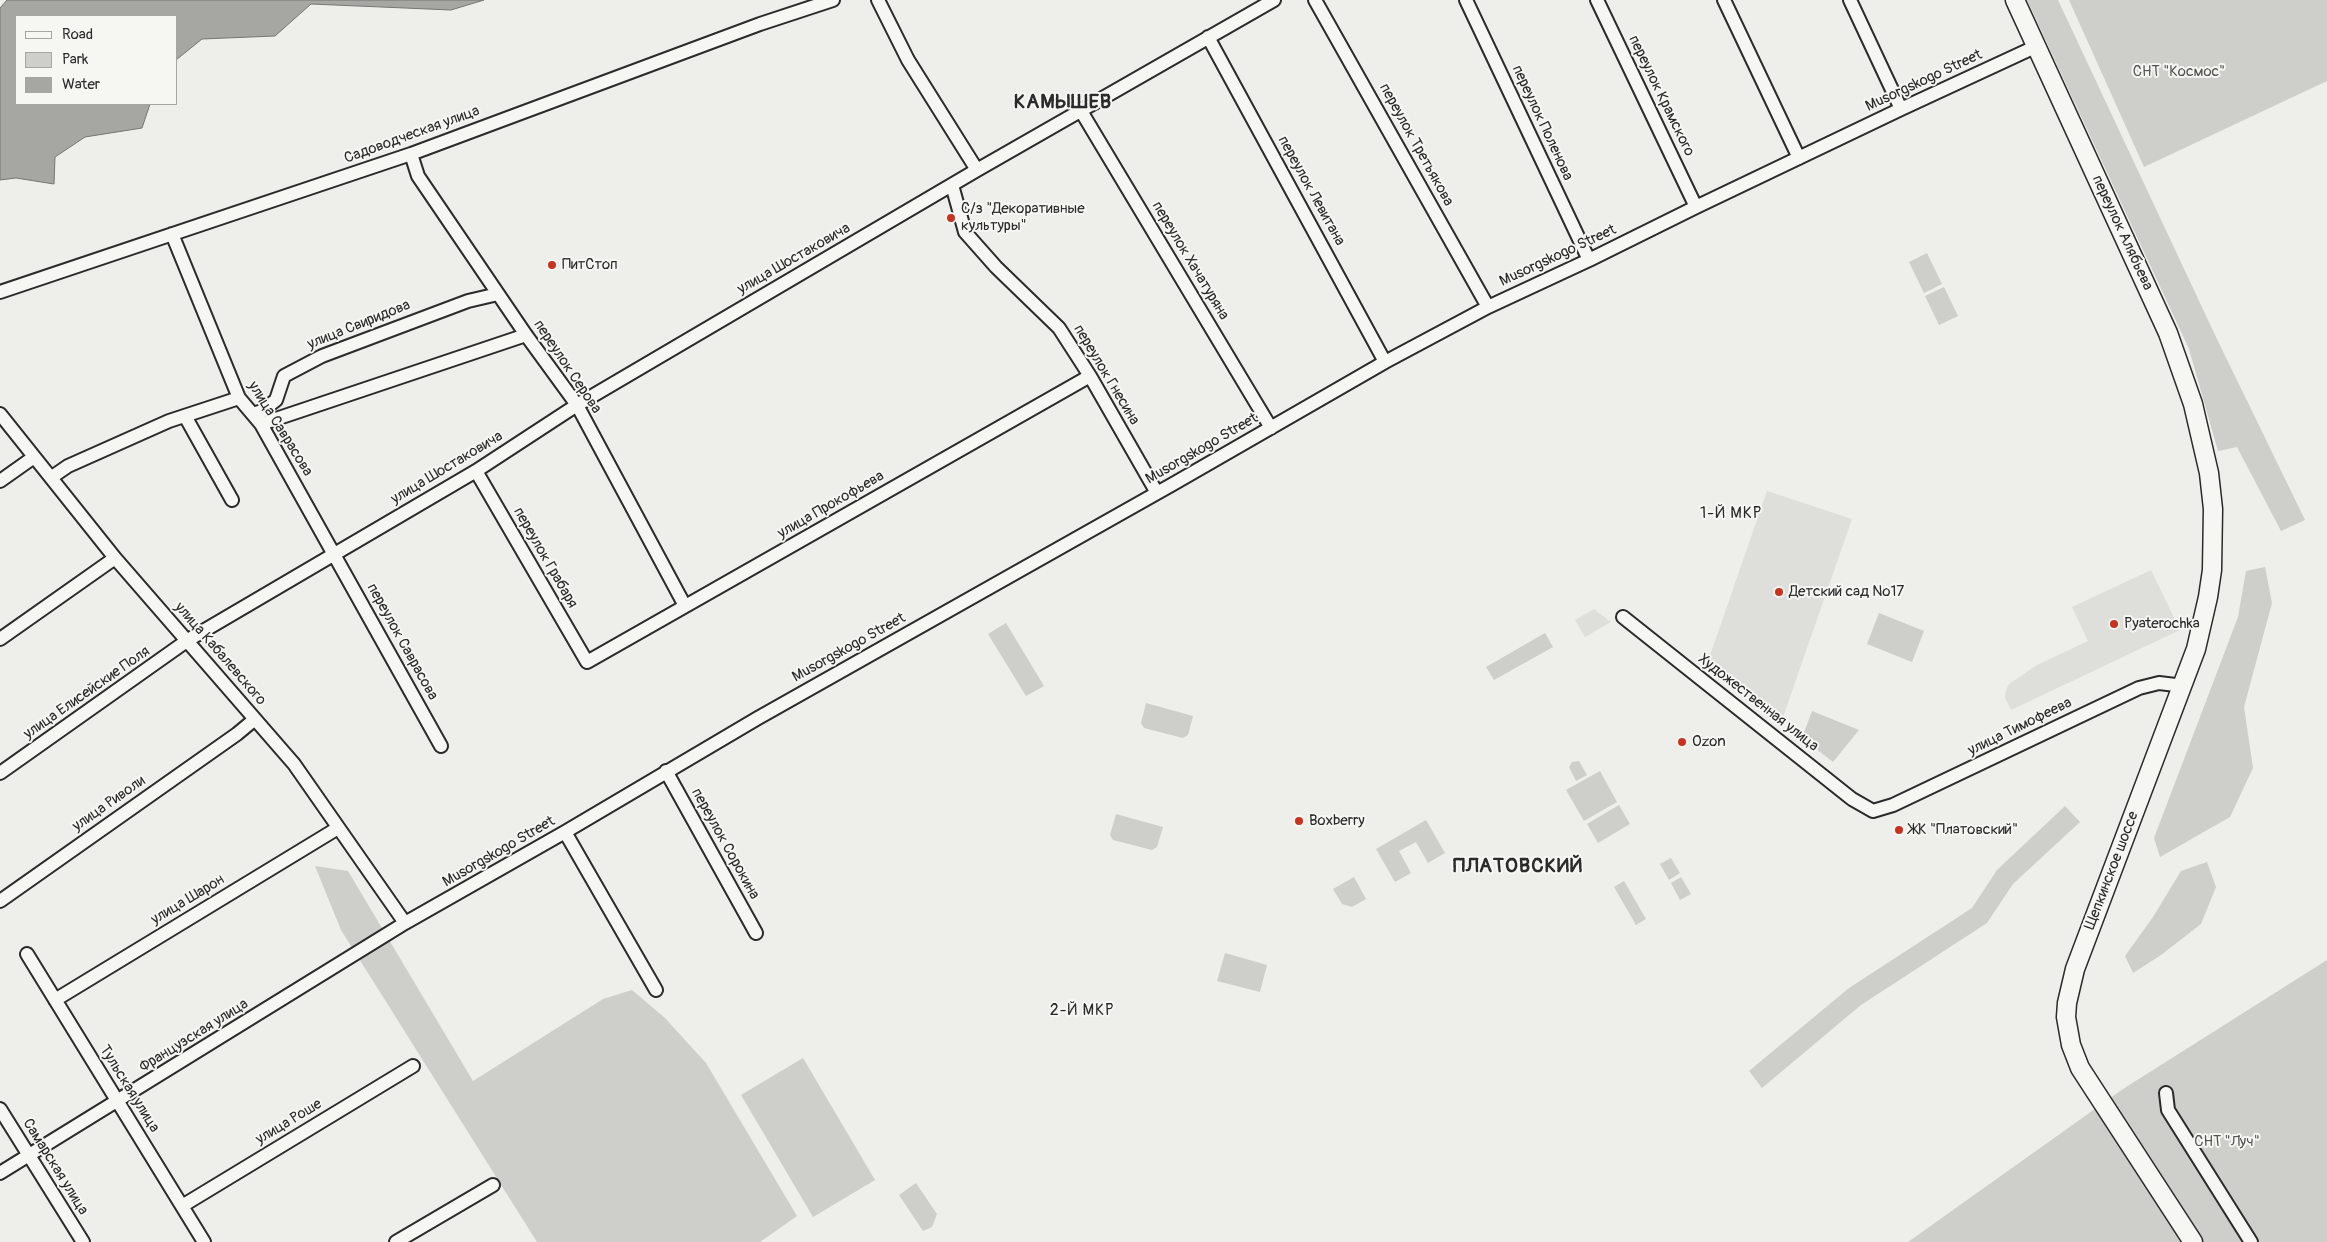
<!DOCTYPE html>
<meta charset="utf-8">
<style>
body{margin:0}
#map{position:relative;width:2327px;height:1242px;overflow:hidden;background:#eeeeea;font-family:Pangolin,sans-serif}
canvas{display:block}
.legend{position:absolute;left:15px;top:15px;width:162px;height:90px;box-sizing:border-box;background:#f6f6f2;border:1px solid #a5a5a2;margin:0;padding:6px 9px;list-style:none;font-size:15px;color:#2b2b2b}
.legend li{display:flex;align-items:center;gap:10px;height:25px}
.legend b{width:25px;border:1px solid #a5a5a2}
</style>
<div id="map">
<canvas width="2327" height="1242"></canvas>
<ul class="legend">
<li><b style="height:6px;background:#f6f6f2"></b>Road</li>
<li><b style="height:14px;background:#cececa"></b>Park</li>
<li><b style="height:14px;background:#a6a6a3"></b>Water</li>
</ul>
</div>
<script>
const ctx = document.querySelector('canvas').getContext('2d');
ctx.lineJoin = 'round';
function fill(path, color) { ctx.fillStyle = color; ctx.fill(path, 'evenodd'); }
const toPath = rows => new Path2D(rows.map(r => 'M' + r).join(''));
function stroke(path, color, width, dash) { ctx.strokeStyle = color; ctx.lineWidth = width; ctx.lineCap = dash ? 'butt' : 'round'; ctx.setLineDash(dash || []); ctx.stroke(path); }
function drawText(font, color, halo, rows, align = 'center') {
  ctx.font = font + ' Pangolin,sans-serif'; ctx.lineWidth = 4; ctx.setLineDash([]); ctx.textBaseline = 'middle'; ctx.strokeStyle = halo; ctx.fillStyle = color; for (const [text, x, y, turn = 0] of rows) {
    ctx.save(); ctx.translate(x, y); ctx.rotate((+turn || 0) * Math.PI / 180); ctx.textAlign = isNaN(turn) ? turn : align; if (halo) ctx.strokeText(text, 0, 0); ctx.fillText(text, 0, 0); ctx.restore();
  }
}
const built = toPath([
 [1767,491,1852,519,1781,723,1707,664],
 [2151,570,2180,630,2011,710,2005,698,2006,690,2009,684,2037,665,2088,641,2072,607],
 [1594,609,1611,622,1585,637,1575,620]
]);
const green = toPath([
 [2027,0,2058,0,2215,335,2305,520,2281,531,2237,447,2218,451,2189,349],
 [2069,0,2327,0,2327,81,2144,167],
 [1927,253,1942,284,1924,293,1909,262],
 [1944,287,1958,316,1939,325,1925,296],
 [2265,567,2272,603,2244,707,2253,768,2230,817,2160,857,2154,838,2238,617,2246,571],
 [1879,613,1924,631,1912,662,1867,644],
 [1006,623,1044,686,1026,696,988,634],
 [1545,633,1553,647,1494,680,1486,667],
 [1146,703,1193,716,1188,735,1183,738,1144,728,1141,723],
 [1812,711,1859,730,1833,762,1802,738],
 [1579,761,1587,775,1576,781,1569,767,1572,762],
 [1600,771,1617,802,1584,821,1566,790],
 [1619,805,1630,824,1598,843,1587,824],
 [2065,806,2080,822,2013,884,1987,923,1861,1005,1762,1088,1749,1071,1849,988,1972,908,1997,870],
 [1116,814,1163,827,1157,847,1152,850,1113,840,1110,835],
 [1426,820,1445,853,1428,863,1416,842,1399,851,1411,873,1395,882,1376,849],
 [1671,858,1680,873,1669,880,1660,864],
 [2207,862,2216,887,2201,924,2161,955,2133,973,2125,956,2153,917,2181,871],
 [315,866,348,871,473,1081,603,999,632,990,665,1018,706,1063,797,1216,760,1242,537,1242,341,930],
 [1354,877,1366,899,1352,907,1342,904,1333,889],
 [1681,877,1691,894,1680,900,1671,883],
 [1624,881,1646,919,1636,925,1614,887],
 [1225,953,1267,965,1260,992,1217,981],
 [2327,960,2327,1242,1908,1242,2123,1089],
 [803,1058,875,1180,813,1217,741,1095],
 [916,1183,937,1214,932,1227,923,1231,899,1195]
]);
const water = toPath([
 [7,0,484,0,451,10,311,4,275,36,202,39,176,60,176,16,16,16,16,104,150,104,142,128,85,137,55,157,54,184,16,178,0,180,0,8,7,0]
]);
const minor = toPath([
 [878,0,908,60,977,170],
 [1315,0,1488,307],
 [1466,0,1589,260],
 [1597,0,1696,207],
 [1724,0,1799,158],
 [1850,0,1901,109],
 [1208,37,1385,362],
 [1081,111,1271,428],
 [411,154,418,176,526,335,577,405,685,606],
 [952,185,965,232,996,267,1059,328,1090,376,1157,493],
 [172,234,239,398,261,424,441,746],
 [0,292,411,154,760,24,833,0],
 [0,414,115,558,294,764,405,923],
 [253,414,262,411,276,400,284,376,322,356,468,301,498,294],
 [185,416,232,500],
 [261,424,526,335],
 [476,471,587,662,1090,376],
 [52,477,68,466,169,421,239,398],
 [0,481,34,457],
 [1623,617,1852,799,1873,811,1893,805,2139,688,2159,683,2184,686],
 [0,639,115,558],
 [666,771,756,933],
 [0,773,188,640,476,471,577,405,977,170,1274,0],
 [565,832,656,990],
 [0,901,237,734,255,719],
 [27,954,204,1242],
 [55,1000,338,828],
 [2166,1093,2168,1110,2251,1242],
 [0,1109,83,1242],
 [0,1173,405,923,565,832,758,718,1173,484,1385,362,1488,307,1589,260,1696,207,1901,109,2037,46],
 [182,1206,413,1066],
 [396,1242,493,1185]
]);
const secondary = toPath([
 [2015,0,2168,333,2193,404,2209,473,2213,509,2212,570,2208,597,2196,649,2075,969,2067,1003,2066,1017,2071,1045,2080,1068,2193,1242]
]);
const markers = [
 [951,218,5,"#c8321e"],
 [552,265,5,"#c8321e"],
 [1779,592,5,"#c8321e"],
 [2114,624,5,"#c8321e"],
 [1682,742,5,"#c8321e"],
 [1299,821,5,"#c8321e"],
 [1899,830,5,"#c8321e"]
];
const parkNames = [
 ["СНТ \"Космос\"",2179,72],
 ["СНТ \"Луч\"",2227,1142]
];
const streetNames = [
 ["Musorgskogo Street",1924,81,-25],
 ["переулок Крамского",1661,96,64],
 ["переулок Поленова",1542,123,65],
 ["Садоводческая улица",412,135,-20],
 ["переулок Третьякова",1416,145,61],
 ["переулок Левитана",1311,191,61],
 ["переулок Алябьева",2122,233,65],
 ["Musorgskogo Street",1558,256,-25],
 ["улица Шостаковича",794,259,-30],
 ["переулок Хачатуряна",1190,261,59],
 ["улица Свиридова",359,325,-22],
 ["переулок Серова",567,367,56],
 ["переулок Гнесина",1106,375,59],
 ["улица Саврасова",280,429,58],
 ["Musorgskogo Street",1202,449,-30],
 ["улица Шостаковича",447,468,-31],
 ["улица Прокофьева",831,505,-30],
 ["переулок Грабаря",545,558,60],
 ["переулок Саврасова",402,642,61],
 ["Musorgskogo Street",849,648,-29],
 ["улица Кабалевского",220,654,49],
 ["улица Елисейские Поля",87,693,-35],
 ["Художественная улица",1758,703,38],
 ["улица Тимофеева",2020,727,-26],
 ["улица Риволи",109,804,-35],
 ["переулок Сорокина",725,844,61],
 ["Musorgskogo Street",499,852,-30],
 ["Щепкинское шоссе",2112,871,-69],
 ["улица Шарон",188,900,-31],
 ["Французская улица",194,1036,-32],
 ["Тульская улица",129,1089,58],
 ["улица Роше",289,1122,-31],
 ["Самарская улица",55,1167,58]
];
const poiNames = [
 ["С/з \"Декоративные",961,209],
 ["культуры\"",961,226],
 ["ПитСтоп",562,265],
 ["Детский сад №17",1789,592],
 ["Pyaterochka",2124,624],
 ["Ozon",1692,742],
 ["Boxberry",1309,821],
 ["ЖК \"Платовский\"",1909,830]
];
const neighbourhoodNames = [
 ["1-Й МКР",1731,514],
 ["2-Й МКР",1082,1011]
];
const districtNames = [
 ["КАМЫШЕВ",1063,103],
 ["ПЛАТОВСКИЙ",1518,867]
];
fill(built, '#dededb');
fill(green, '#cececa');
fill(water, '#a6a6a3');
stroke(water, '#757573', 1);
stroke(minor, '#2b2b2b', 16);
stroke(secondary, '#2b2b2b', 21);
stroke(minor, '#f6f6f2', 12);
stroke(secondary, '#f6f6f2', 18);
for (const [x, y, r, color] of markers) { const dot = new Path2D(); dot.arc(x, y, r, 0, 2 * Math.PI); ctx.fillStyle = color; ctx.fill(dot); stroke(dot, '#f6f6f2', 2); }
drawText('15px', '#545453', '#f6f6f2', parkNames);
drawText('15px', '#2b2b2b', '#f6f6f2', streetNames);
drawText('15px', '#2b2b2b', '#f6f6f2', poiNames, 'left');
ctx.letterSpacing = '1px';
drawText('16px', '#2b2b2b', '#f6f6f2', neighbourhoodNames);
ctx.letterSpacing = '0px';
ctx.letterSpacing = '1px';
drawText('bold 20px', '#2b2b2b', '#f6f6f2', districtNames);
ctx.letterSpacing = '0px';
</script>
